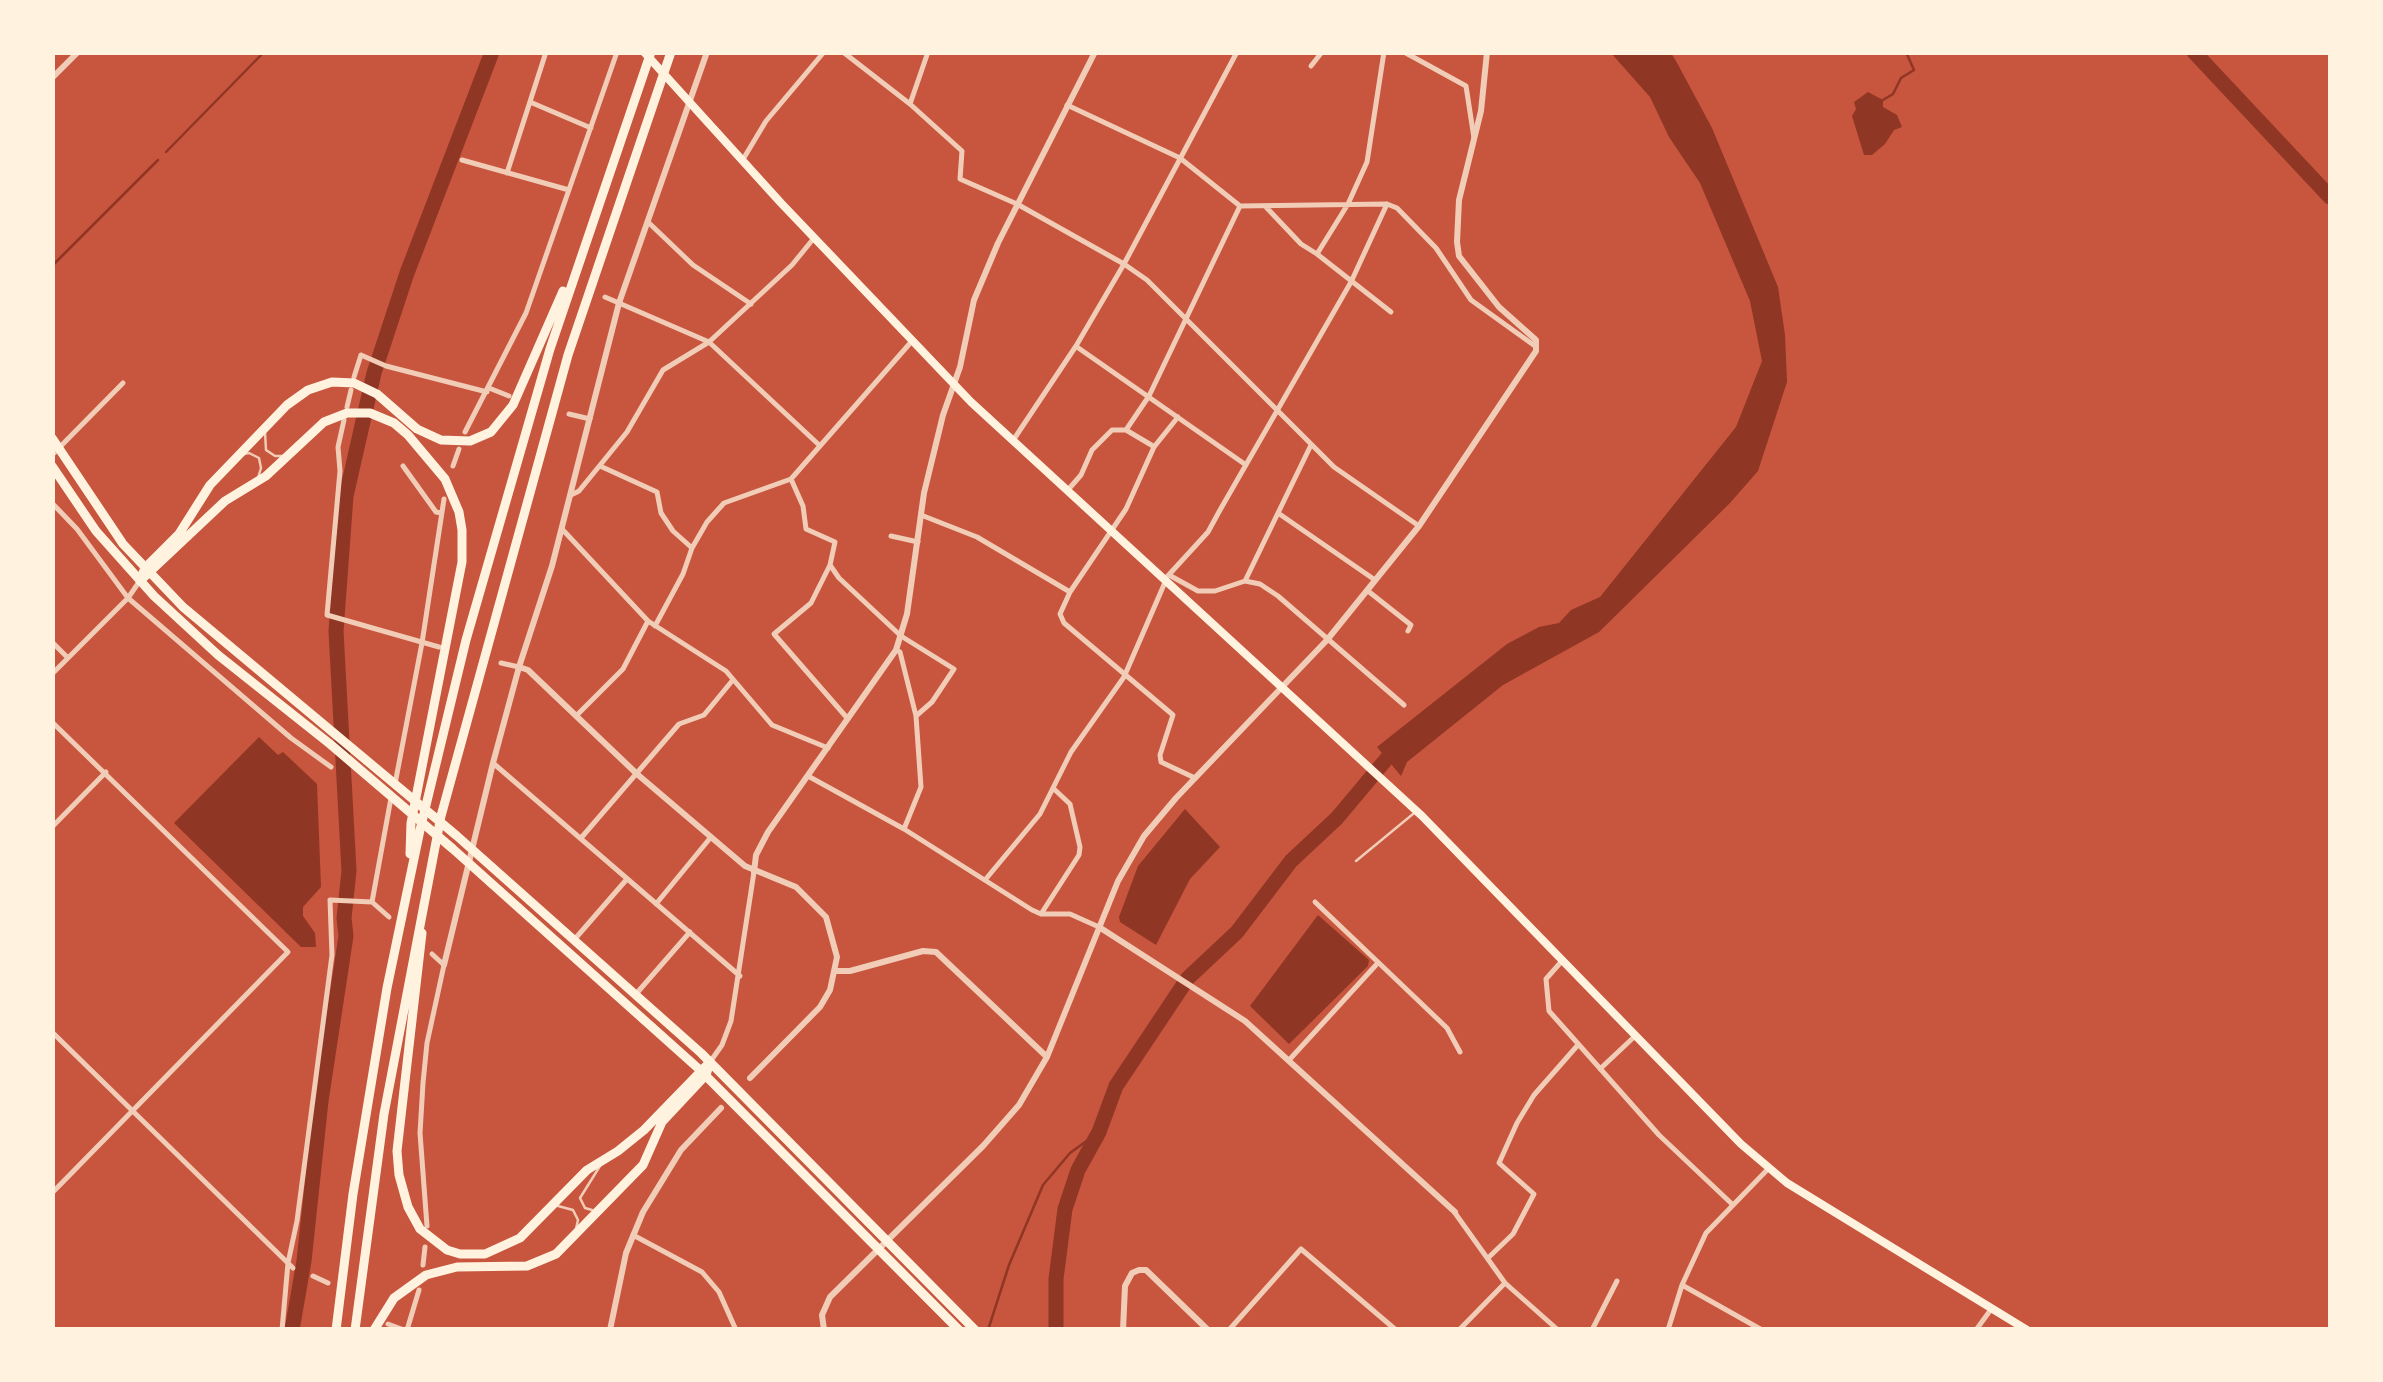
<!DOCTYPE html>
<style>
body{margin:0}
#map{position:relative;width:2383px;height:1382px;overflow:hidden;background:#c8553d;font-family:"Varela Round",sans-serif}
canvas{display:block}
.frame{position:absolute;inset:0;border:55px solid #fff3e0;pointer-events:none}
</style>
<div id="map">
<canvas width="2383" height="1382"></canvas>
<div class="frame"></div>
</div>
<script>
const ctx = document.querySelector('canvas').getContext('2d');
ctx.lineJoin = 'round';
function fill(path, color) { ctx.fillStyle = color; ctx.fill(path, 'evenodd'); }
const toPath = rows => new Path2D(rows.map(r => 'M' + r).join(''));
function stroke(path, color, width, dash) { ctx.strokeStyle = color; ctx.lineWidth = width; ctx.lineCap = dash ? 'butt' : 'round'; ctx.setLineDash(dash || []); ctx.stroke(path); }
const water = toPath([
 [1611,53,1671,53,1676,61,1712,128,1778,287,1785,335,1787,382,1758,471,1730,503,1599,632,1503,685,1407,762,1401,776,1377,747,1507,644,1539,627,1559,623,1571,610,1600,597,1736,427,1762,361,1750,301,1700,183,1669,137,1650,97],
 [1868,92,1883,100,1883,107,1897,115,1902,127,1894,130,1885,144,1872,155,1864,155,1852,116,1856,109,1854,102],
 [259,737,278,755,283,752,317,784,321,887,303,907,303,916,315,933,316,947,301,947,174,823],
 [1185,809,1220,847,1190,879,1156,945,1120,922,1119,917,1138,866],
 [1318,915,1369,960,1368,966,1289,1044,1250,1006]
]);
const stream = toPath([
 [1883,100,1893,94,1901,78,1914,70,1906,52],
 [166,152,264,52],
 [52,266,158,160],
 [988,1330,1009,1265,1043,1185,1070,1153,1099,1132]
]);
const river = toPath([
 [2194,52,2330,197],
 [292,1330,304,1261,321,1101,346,936,344,918,349,871,336,631,346,496,374,373,407,273,492,52],
 [1056,1330,1056,1279,1065,1209,1078,1170,1099,1132,1116,1086,1188,978,1237,932,1291,861,1337,818,1399,744]
]);
const service = toPath([
 [265,432,266,450,275,456,283,456],
 [244,454,249,453,259,458,261,468,258,478],
 [1356,861,1413,814],
 [558,1206,573,1210,578,1220,576,1229],
 [592,1210,585,1208,580,1198,600,1166]
]);
const minor = toPath([
 [843,52,910,104,962,151,960,179,1017,204,1124,264,1147,280,1334,467,1419,526],
 [1384,52,1367,162,1348,204,1317,254,1391,312],
 [1404,52,1466,86,1474,138],
 [1311,66,1322,52],
 [530,102,591,128],
 [910,104,928,52],
 [1067,105,1180,158,1240,206,1387,204,1397,208,1436,248,1471,300,1535,346],
 [462,160,569,190],
 [742,161,766,121,824,52],
 [507,173,546,52],
 [1265,206,1301,244,1317,254],
 [648,222,693,265,751,304],
 [605,297,709,342,818,444],
 [1077,347,1246,465],
 [354,377,361,355,386,366,487,392],
 [489,388,509,396],
 [347,407,351,390],
 [569,414,590,419],
 [1178,417,1154,447,1126,509,1070,592,1060,614,1064,623,1173,715,1160,755,1161,762,1195,778],
 [344,420,338,447,340,471,327,615,439,647],
 [1126,430,1149,396,1240,206],
 [465,432,526,313,617,52],
 [1014,439,1076,346,1124,264,1237,52],
 [52,455,123,383],
 [403,466,436,512,441,513],
 [453,466,459,449],
 [600,466,657,492,661,513,673,531,692,548],
 [791,479,803,506,806,529,835,542,830,565,811,603,774,634,848,719],
 [1067,491,1081,475,1092,450,1112,430,1126,430,1153,446],
 [571,495,579,491,627,432,663,370,709,342,792,265,814,238],
 [52,503,77,529,128,598,291,738,331,767],
 [1278,513,1375,580],
 [921,515,977,537,1070,592],
 [562,529,648,621,726,671,772,725,828,748],
 [891,536,918,542],
 [830,565,839,578,901,636,954,669,932,702,916,716,921,787,904,829],
 [1169,575,1198,591,1215,591,1245,581,1260,584,1278,596,1404,705],
 [1165,579,1208,532,1220,510,1351,282,1387,204],
 [1245,581,1311,445],
 [1368,591,1411,625,1408,631],
 [655,626,683,574,692,548,707,522,724,503,791,479,912,341],
 [52,642,68,658],
 [896,650,900,652,916,716],
 [501,663,519,667],
 [52,674,128,598,139,582],
 [576,716,623,669,648,621],
 [52,722,288,952,52,1193],
 [493,763,740,976],
 [808,776,904,829,1032,910,1041,914,1070,914,1099,927],
 [395,784,422,643,444,499],
 [52,827,106,772],
 [581,838,679,724,704,715,732,681],
 [985,880,1040,814,1071,752,1124,677,1166,580],
 [372,902,391,798],
 [1315,902,1447,1028,1460,1052],
 [656,904,711,837],
 [1041,914,1079,855,1080,847,1070,804,1054,789],
 [574,940,627,879],
 [1561,962,1546,979,1549,1011,1659,1135,1733,1205],
 [636,994,690,932],
 [52,1032,293,1268],
 [1290,1059,1376,965],
 [710,1062,722,1045,731,1021,754,872],
 [1600,1069,1634,1037],
 [1455,1213,1505,1283,1558,1330],
 [427,1226,420,1133,423,1083,427,1043,444,965,432,954],
 [633,1235,702,1272,719,1292,736,1330],
 [1489,1257,1513,1234,1534,1194,1499,1163,1517,1123,1534,1095,1577,1046],
 [423,1265,425,1247],
 [313,1276,328,1283],
 [1682,1285,1762,1330],
 [388,1324,404,1330],
 [282,1330,288,1263,297,1221,332,955,330,900,372,902,389,917],
 [407,1330,419,1290],
 [1229,1330,1301,1249,1396,1330],
 [1459,1330,1505,1283],
 [1592,1330,1617,1281],
 [1668,1330,1682,1285,1706,1233,1768,1169],
 [1976,1330,1992,1308]
]);
const tertiary = toPath([
 [52,78,78,52],
 [519,667,528,670,637,774,745,866,796,887,826,917,837,957,830,990,820,1007,750,1078],
 [754,872,756,855,768,832,896,650,907,614,924,493,943,415,960,367,974,300,998,243,1095,52],
 [1099,927,1245,1021,1455,1212],
 [444,965,493,763,519,667,552,566,619,303,707,52],
 [836,971,850,971,923,951,936,952,1047,1057],
 [610,1330,626,1253,643,1212,681,1150,721,1108],
 [824,1330,822,1315,830,1297,983,1146,1019,1105,1047,1057,1118,881,1144,836,1176,798,1327,640,1419,526,1536,351,1536,340,1499,307,1459,256,1457,242,1459,200,1481,111,1487,52],
 [1123,1330,1125,1286,1132,1273,1139,1270,1146,1270,1208,1330]
]);
const secondary = toPath([
 [644,52,781,203,971,402,1422,816,1741,1144,1787,1183,2027,1330]
]);
const trunk = toPath([
 [52,438,123,544,183,607,457,836,701,1053,975,1330],
 [52,466,96,531,154,596,218,655,330,744,453,849,700,1070,959,1330]
]);
const motorway = toPath([
 [141,578,145,568,179,534,210,485,287,405,308,390,332,382,354,383,377,394,417,429,441,440,470,441,491,432,513,405,563,291],
 [140,581,225,501,266,476,324,422,347,413,370,413,394,423,408,435,445,479,459,512,462,530,462,562,411,823,410,854],
 [422,933,397,1151,399,1175,408,1207,420,1229,447,1250,460,1254,485,1254,520,1238,587,1170,618,1151,644,1130,710,1062],
 [336,1330,353,1194,387,988,420,830,466,640,550,349,651,52],
 [355,1330,384,1114,441,816,568,355,671,52],
 [374,1330,394,1298,426,1275,457,1267,527,1266,556,1254,643,1165,662,1122,706,1075,710,1062]
]);
fill(water, '#8f3625');
stroke(stream, '#8f3625', 2.5);
stroke(river, '#8f3625', 15);
stroke(service, '#f1ccb7', 2.5);
stroke(minor, '#f1ccb7', 5);
stroke(tertiary, '#f1ccb7', 6);
stroke(secondary, '#fff3e0', 8);
stroke(trunk, '#fff3e0', 9);
stroke(motorway, '#fff3e0', 9);
</script>
